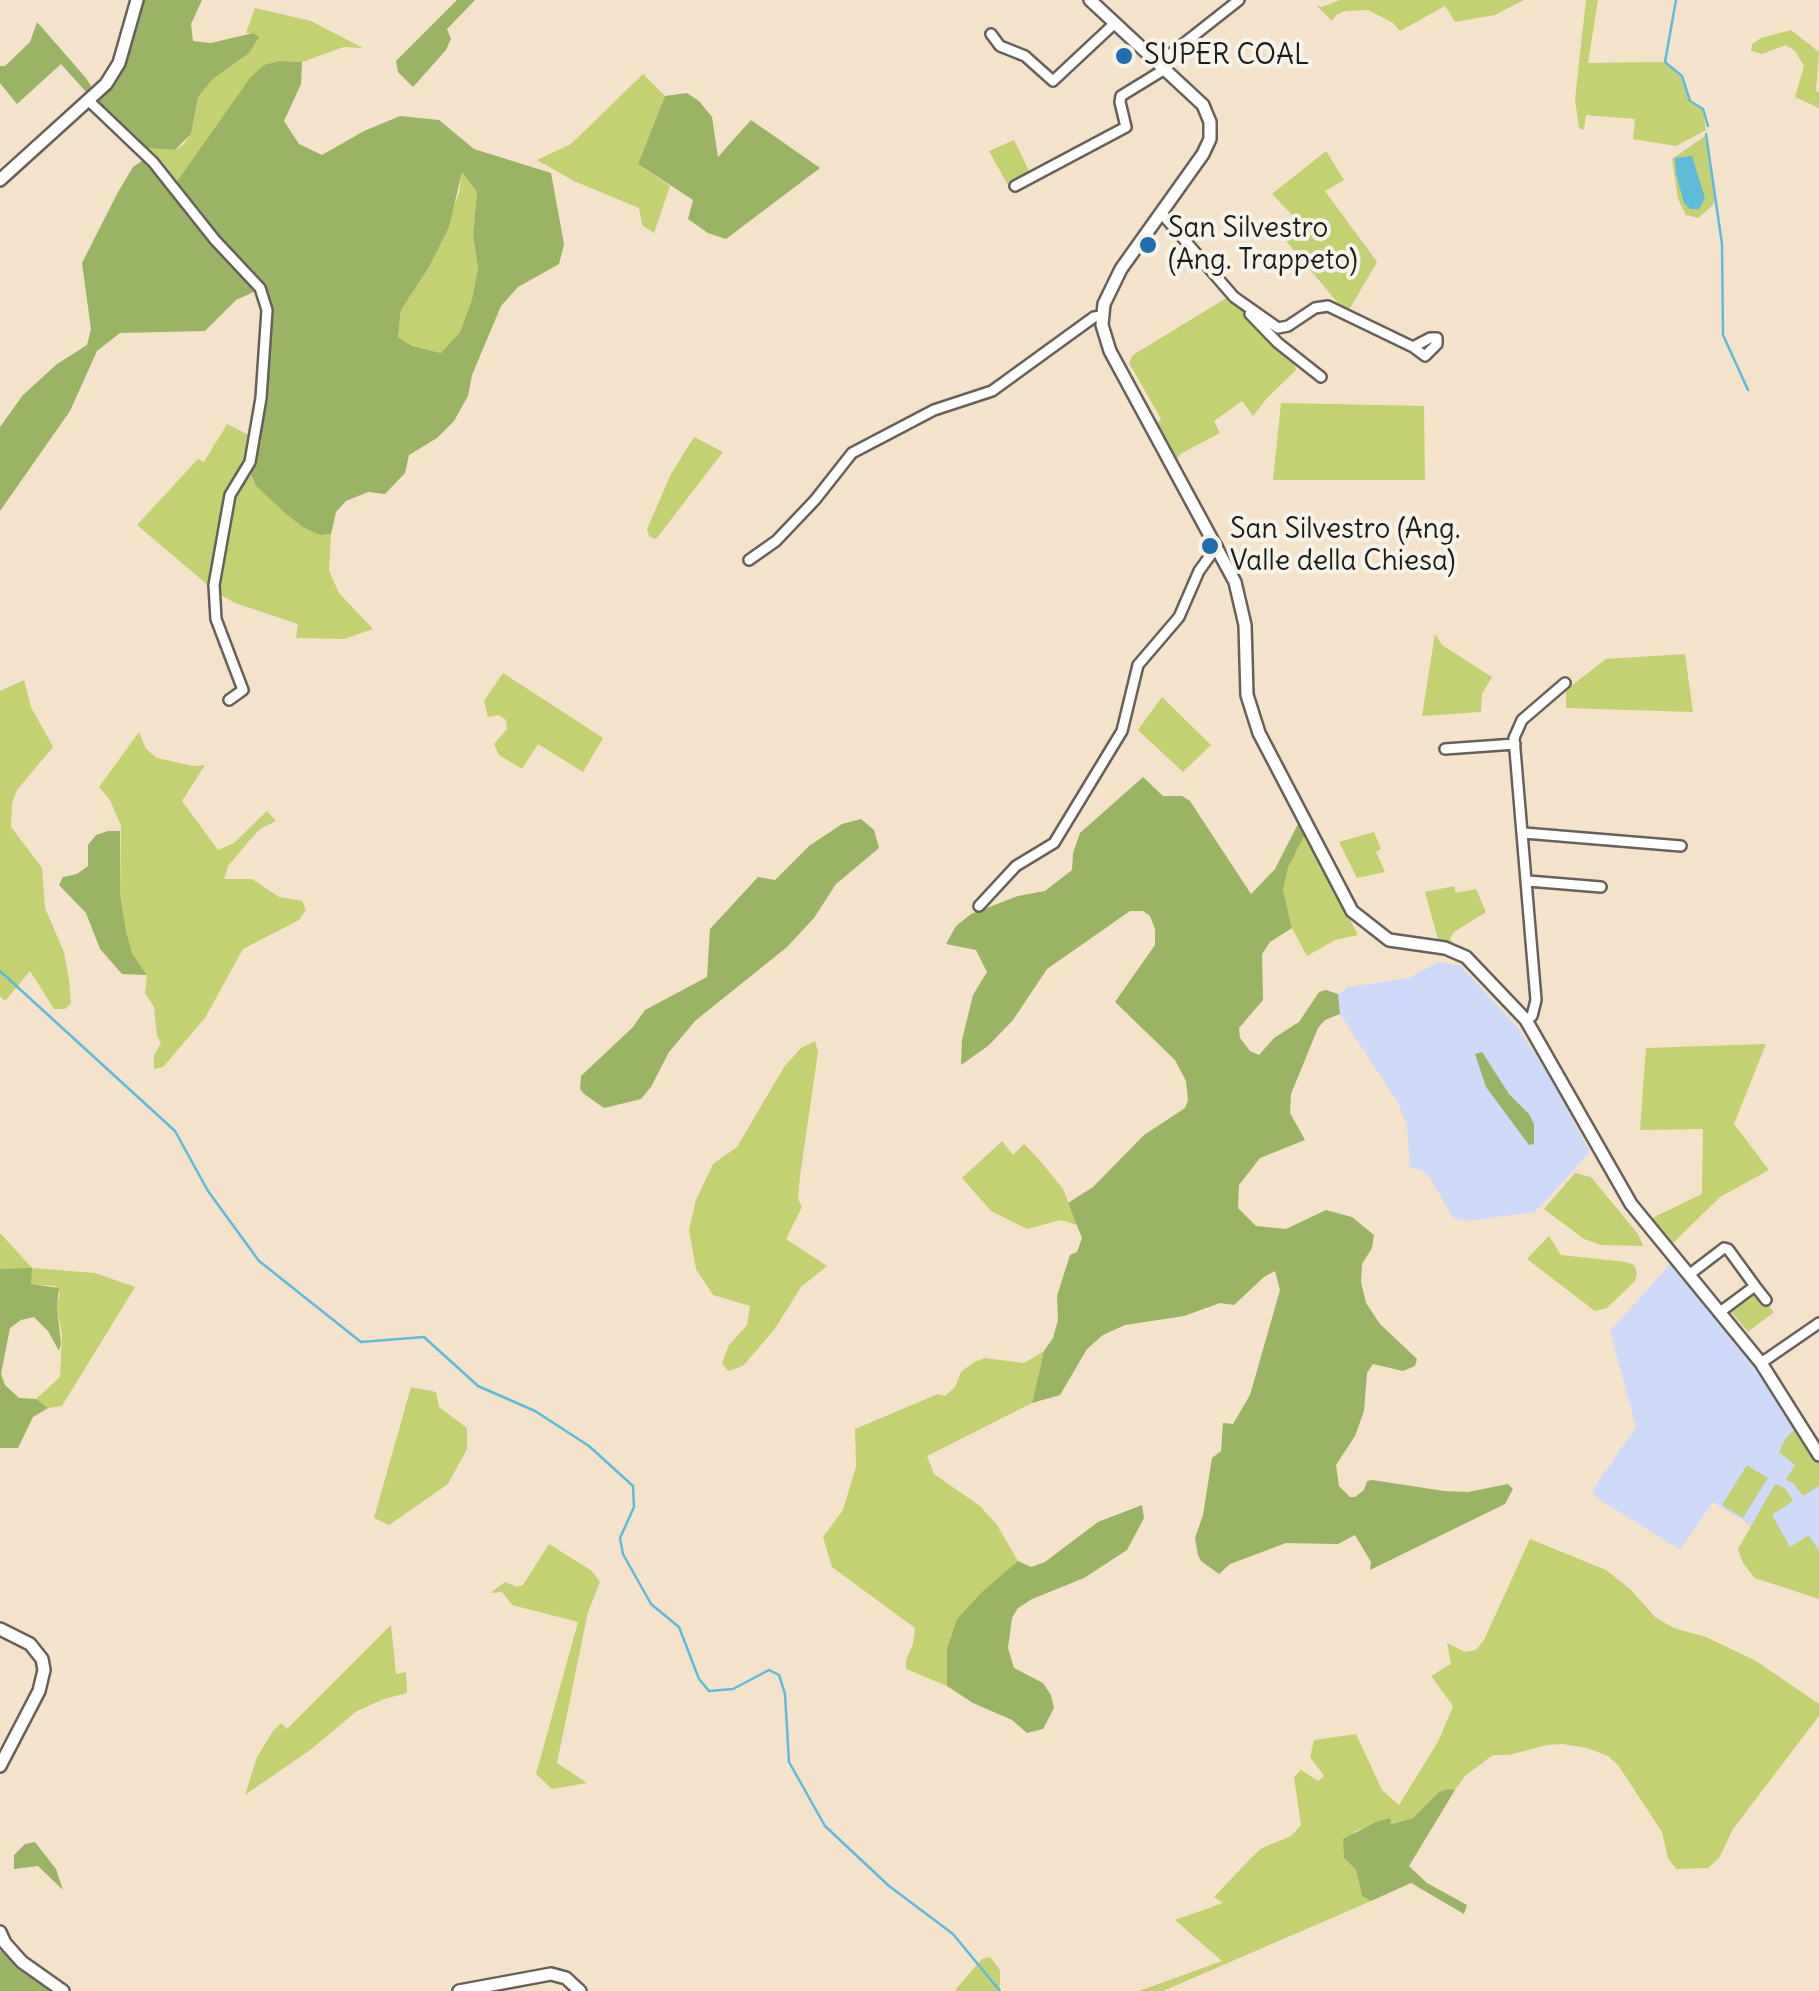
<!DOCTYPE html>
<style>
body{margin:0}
canvas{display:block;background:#f4e2ca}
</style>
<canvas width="1819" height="1991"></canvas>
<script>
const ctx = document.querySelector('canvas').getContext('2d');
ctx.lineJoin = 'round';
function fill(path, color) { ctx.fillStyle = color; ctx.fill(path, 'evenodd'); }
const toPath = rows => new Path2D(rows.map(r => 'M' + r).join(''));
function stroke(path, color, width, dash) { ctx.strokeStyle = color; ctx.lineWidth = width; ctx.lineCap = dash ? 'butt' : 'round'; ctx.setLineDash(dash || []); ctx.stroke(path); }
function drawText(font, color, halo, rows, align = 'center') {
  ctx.font = font + ' Delius,sans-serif'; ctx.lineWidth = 8; ctx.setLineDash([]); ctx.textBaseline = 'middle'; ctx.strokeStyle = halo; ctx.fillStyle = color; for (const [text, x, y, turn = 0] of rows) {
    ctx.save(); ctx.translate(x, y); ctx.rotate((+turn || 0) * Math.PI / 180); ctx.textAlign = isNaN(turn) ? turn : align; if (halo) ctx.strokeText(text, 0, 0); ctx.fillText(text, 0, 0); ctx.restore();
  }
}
const built = toPath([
 [1438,962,1461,966,1518,1028,1545,1069,1590,1152,1535,1212,1467,1221,1453,1218,1430,1178,1421,1170,1410,1167,1407,1125,1398,1103,1340,1014,1338,994,1349,987,1409,978],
 [1672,1262,1758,1365,1819,1460,1819,1599,1755,1578,1743,1563,1738,1549,1751,1526,1713,1502,1680,1550,1597,1498,1592,1491,1636,1427,1610,1331]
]);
const green = toPath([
 [1340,0,1524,0,1495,15,1455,22,1445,6,1400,31,1393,23,1368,10,1345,11,1336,15,1332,21,1316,5,1322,7],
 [1586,0,1598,0,1588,63,1662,62,1667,65,1680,75,1690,102,1703,110,1706,130,1676,146,1633,139,1635,119,1586,115,1584,130,1579,128,1575,99],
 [255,8,311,21,363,48,344,47,302,62,280,61,176,183,144,148,175,150,183,145,191,134,198,97,213,79,241,59,253,33,246,33],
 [1791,30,1819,52,1816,91,1819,92,1819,108,1795,97,1804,66,1795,51,1786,45,1762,54,1751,51,1752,44,1761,38],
 [643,74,665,96,638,164,670,186,654,233,642,225,639,208,574,181,537,160,571,144],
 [1705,136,1716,196,1713,205,1698,218,1686,215,1678,199,1672,159],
 [1014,140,1031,175,1009,187,989,151],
 [1326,151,1344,180,1325,191,1377,262,1349,310,1343,309,1281,235,1297,220,1272,194],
 [462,171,477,192,473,235,478,268,472,299,460,332,441,353,412,346,398,337,401,310,429,267,459,193],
 [1228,297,1294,363,1296,370,1267,398,1253,416,1242,401,1214,421,1220,433,1180,454,1175,463,1155,425,1161,419,1129,363,1133,355],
 [1281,403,1424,406,1425,480,1273,480],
 [227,424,251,436,246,456,226,497,209,586,137,525,198,459,204,462],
 [694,437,723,452,656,539,649,536,647,529,671,474],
 [249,473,256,486,304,528,320,535,331,534,329,571,339,593,373,629,344,639,296,638,298,624,235,603,217,593,233,509,240,487],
 [1435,634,1442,645,1492,677,1482,694,1481,712,1422,716],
 [1685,654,1693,712,1566,708,1566,690,1606,659],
 [503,673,603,738,583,772,538,744,522,769,499,755,494,744,507,729,506,720,499,715,488,717,484,701],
 [24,680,31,707,53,747,17,790,12,803,11,827,42,868,45,908,64,952,69,980,71,1003,65,1009,54,1009,30,971,5,1001,0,996,0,691],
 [1162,697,1211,745,1183,772,1138,730],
 [139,732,146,749,157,758,193,766,205,765,182,801,218,850,234,843,267,811,276,821,260,829,249,841,228,866,224,879,252,879,279,897,302,901,306,910,299,920,243,949,205,1018,163,1067,154,1069,154,1055,161,1043,157,1036,154,1007,145,993,147,975,132,953,126,931,120,893,121,826,110,800,99,787],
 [1374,832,1381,849,1376,852,1385,872,1357,878,1339,842],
 [1305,834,1358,935,1335,940,1307,956,1292,928,1283,890,1288,868],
 [1454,886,1456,893,1476,889,1486,912,1454,932,1450,938,1453,943,1439,943,1425,892],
 [815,1041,818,1052,800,1176,798,1199,802,1207,786,1239,827,1266,801,1287,774,1330,743,1366,728,1371,722,1363,729,1345,747,1325,750,1306,713,1295,696,1269,689,1230,696,1200,713,1164,737,1147,784,1067,801,1048],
 [1766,1044,1734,1124,1769,1170,1720,1197,1671,1245,1650,1219,1702,1194,1703,1129,1640,1130,1646,1048],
 [1002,1141,1013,1155,1024,1144,1042,1163,1063,1189,1077,1225,1061,1220,1027,1229,991,1211,962,1178],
 [1575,1173,1591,1177,1638,1234,1643,1246,1601,1245,1584,1239,1544,1209],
 [0,1233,32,1268,95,1273,135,1287,62,1406,48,1408,36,1399,60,1377,62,1336,57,1307,60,1293,55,1286,31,1284,31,1269,0,1269],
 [1549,1236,1561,1255,1626,1262,1634,1265,1637,1273,1635,1281,1607,1308,1595,1311,1527,1259],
 [1755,1291,1774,1312,1748,1332,1731,1312,1732,1306],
 [1044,1351,1032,1403,927,1456,934,1474,980,1506,997,1525,1018,1561,957,1619,947,1648,947,1686,906,1669,906,1660,913,1644,915,1628,832,1567,823,1537,843,1510,856,1466,855,1429,938,1394,945,1396,955,1387,961,1372,974,1362,985,1358,1024,1363],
 [411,1387,436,1392,439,1407,467,1428,467,1449,448,1484,389,1525,374,1518],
 [1798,1426,1819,1460,1819,1486,1803,1496,1793,1483,1786,1480,1795,1465,1779,1452,1785,1439],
 [1747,1465,1768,1478,1743,1518,1722,1505],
 [1775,1484,1785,1488,1793,1501,1772,1515,1790,1547,1809,1535,1819,1551,1819,1599,1755,1578,1743,1563,1738,1549],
 [1530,1539,1606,1570,1630,1589,1656,1618,1674,1628,1706,1637,1756,1661,1819,1704,1819,1716,1733,1829,1719,1858,1708,1868,1676,1869,1668,1858,1662,1832,1618,1765,1608,1756,1587,1748,1563,1744,1547,1745,1509,1755,1493,1755,1465,1776,1455,1790,1439,1792,1413,1818,1390,1824,1389,1818,1354,1832,1344,1858,1356,1870,1362,1896,1371,1901,1163,1991,1139,1991,1222,1961,1175,1920,1223,1903,1214,1897,1251,1858,1262,1848,1291,1836,1301,1825,1294,1777,1301,1770,1318,1781,1324,1776,1310,1757,1314,1740,1356,1734,1382,1790,1399,1805,1439,1740,1453,1706,1431,1676,1451,1664,1447,1643,1465,1652,1476,1650,1484,1640],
 [549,1544,592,1571,600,1582,588,1612,557,1763,587,1783,552,1789,536,1774,578,1622,512,1605,502,1592,490,1593,505,1582,517,1587,523,1585],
 [391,1625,396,1674,406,1672,407,1693,384,1699,357,1711,310,1750,245,1795,257,1757,273,1731,281,1723,287,1729],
 [990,1957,1000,1970,1000,1991,954,1991,982,1959]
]);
const forest = toPath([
 [139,0,202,0,191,24,193,41,211,43,253,33,259,37,249,53,213,79,198,97,191,134,175,150,144,148,94,104,105,90],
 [457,0,475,0,447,29,451,39,446,50,413,87,398,72,396,61],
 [37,22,86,78,91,86,87,93,61,64,17,104,0,83,0,66,5,66,30,42],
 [280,61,302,62,301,84,284,121,299,144,322,155,364,131,400,116,439,120,474,149,551,173,564,244,559,264,518,287,501,306,472,375,468,396,454,421,437,438,409,455,405,473,385,494,368,492,346,501,336,512,331,534,320,535,304,528,285,513,256,486,249,471,271,311,262,286,220,240,176,183,250,78,264,65],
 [462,172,477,192,473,235,478,268,472,299,460,332,441,353,412,346,398,337,401,310,429,267,449,227],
 [687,93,699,101,712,117,718,157,751,120,820,168,726,239,708,233,688,219,693,200,638,164,665,96],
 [145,159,199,230,258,290,236,300,205,331,120,333,97,351,70,411,0,511,0,427,23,395,57,364,87,345,91,329,82,263,118,192,133,167],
 [1143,777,1163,796,1182,796,1190,801,1251,894,1275,869,1299,822,1305,834,1288,868,1283,890,1292,928,1270,942,1262,954,1263,1000,1239,1028,1240,1038,1250,1051,1259,1055,1274,1038,1299,1022,1319,992,1326,990,1338,994,1340,1014,1325,1020,1318,1028,1291,1094,1290,1113,1305,1140,1260,1158,1239,1185,1238,1208,1256,1226,1286,1229,1326,1210,1352,1217,1374,1235,1372,1248,1362,1264,1361,1282,1366,1303,1380,1324,1417,1359,1415,1366,1403,1371,1373,1364,1367,1373,1364,1411,1355,1436,1336,1465,1339,1486,1350,1497,1355,1497,1364,1490,1367,1481,1372,1480,1444,1491,1468,1492,1508,1484,1513,1489,1505,1504,1370,1570,1371,1562,1355,1535,1338,1544,1286,1543,1230,1564,1219,1574,1201,1561,1198,1555,1195,1538,1203,1515,1212,1458,1221,1451,1223,1423,1233,1424,1250,1395,1280,1290,1275,1271,1264,1277,1234,1305,1220,1303,1184,1316,1125,1325,1103,1335,1087,1349,1060,1395,1032,1403,1044,1351,1053,1338,1058,1320,1057,1296,1070,1255,1077,1252,1082,1238,1068,1203,1093,1187,1144,1135,1185,1108,1188,1100,1186,1081,1175,1060,1115,1002,1155,945,1155,929,1150,916,1143,911,1130,911,1047,969,1013,1020,988,1046,961,1065,962,1040,973,995,987,972,976,950,946,944,956,926,971,914,1018,896,1045,891,1072,870,1073,853,1080,833],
 [861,819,874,830,879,848,836,884,814,918,787,947,695,1021,669,1052,651,1087,641,1099,604,1108,584,1094,580,1089,581,1076,633,1027,645,1010,707,977,710,929,758,877,775,880,809,846,842,824],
 [108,831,120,831,120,893,126,931,132,953,147,975,122,974,100,949,86,913,59,885,63,877,77,874,88,866,88,845,96,835],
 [1482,1052,1509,1094,1529,1114,1534,1124,1534,1144,1529,1145,1486,1087,1475,1054],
 [32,1268,31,1284,59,1288,57,1307,61,1344,59,1351,48,1331,34,1317,21,1320,10,1328,1,1374,5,1385,19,1398,36,1399,48,1408,33,1417,18,1448,0,1448,0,1269],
 [1142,1505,1144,1518,1127,1550,1084,1578,1032,1599,1018,1608,1012,1618,1008,1648,1014,1668,1043,1683,1051,1695,1054,1708,1043,1729,1027,1733,1012,1720,973,1703,947,1686,947,1648,957,1619,982,1592,1018,1561,1031,1567,1045,1562,1098,1522],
 [1448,1789,1455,1790,1409,1866,1427,1883,1467,1905,1464,1914,1411,1883,1371,1901,1362,1896,1356,1870,1344,1858,1343,1839,1376,1822,1390,1818,1391,1824,1413,1818,1439,1792],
 [35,1842,56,1869,63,1890,38,1866,14,1869,14,1855,25,1844],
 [0,1951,5,1952,57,1991,0,1991]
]);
const water = toPath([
 [1692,156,1705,198,1699,209,1690,209,1684,203,1676,174,1675,158]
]);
const stream = toPath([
 [1676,0,1665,62,1682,76,1690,101,1703,109,1708,126],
 [1706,134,1722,244,1723,335,1748,390],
 [0,971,175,1131,208,1191,259,1261,361,1342,424,1337,478,1386,535,1411,589,1446,633,1486,634,1507,620,1538,623,1554,651,1604,679,1627,699,1679,709,1691,733,1689,769,1670,779,1675,785,1694,789,1762,825,1826,889,1886,953,1934,1000,1991]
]);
const minor = toPath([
 [991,34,1000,46,1025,56,1053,81,1115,23],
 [1159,63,1239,0],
 [89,101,153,162,215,240,260,288,267,310,261,398,250,462,230,495,214,585,216,619,243,690,229,700],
 [1015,186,1126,127,1120,102,1121,96,1165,69],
 [1162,214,1234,297,1278,328,1288,326,1315,308,1328,306,1413,347,1430,338,1437,338,1437,344,1425,356,1413,347],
 [1250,314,1278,343,1321,377],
 [749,560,776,541,815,500,852,453,934,410,992,391,1094,317,1102,316],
 [1445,749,1515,744],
 [1524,833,1681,846],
 [1528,881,1601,887],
 [979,906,1016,866,1054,843,1122,731,1138,665,1179,617,1199,571,1217,546],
 [1526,1020,1532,1016,1536,1000,1514,738,1522,720,1565,683],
 [1690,1274,1724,1248,1728,1249,1755,1286,1720,1312],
 [1755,1286,1766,1300],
 [1761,1363,1819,1323]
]);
const tertiary = toPath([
 [1090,0,1203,105,1210,122,1210,139,1203,154,1121,269,1104,304,1102,325,1110,351,1235,582,1245,625,1247,695,1259,733,1352,911,1389,940,1445,948,1466,957,1526,1020,1631,1204,1761,1363,1819,1455],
 [0,180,106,84,119,63,137,0],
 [0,1629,30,1644,42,1659,44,1670,39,1691,0,1766],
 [0,1932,5,1943,22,1962,63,1991],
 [459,1991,551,1974,566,1978,580,1991]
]);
const markers = [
 [1124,56,10,"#1f6fb2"],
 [1148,245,10,"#1f6fb2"],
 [1210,546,10,"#1f6fb2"]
];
const poiNames = [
 ["SUPER COAL",1144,56],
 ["San Silvestro",1168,229],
 ["(Ang. Trappeto)",1168,261],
 ["San Silvestro (Ang.",1230,530],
 ["Valle della Chiesa)",1230,562]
];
fill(built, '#cfdafa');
fill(green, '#c3d173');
fill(forest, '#9ab365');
fill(water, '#5ebbdc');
stroke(stream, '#5ebbdc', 2.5);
stroke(minor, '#686159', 14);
stroke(tertiary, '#686159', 16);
stroke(minor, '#fff', 9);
stroke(tertiary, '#fff', 11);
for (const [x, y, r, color] of markers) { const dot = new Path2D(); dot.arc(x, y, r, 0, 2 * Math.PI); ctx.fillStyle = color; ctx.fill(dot); stroke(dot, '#f7f3e8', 4); }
drawText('28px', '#1c1c1c', '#f7f3e8', poiNames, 'left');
</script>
